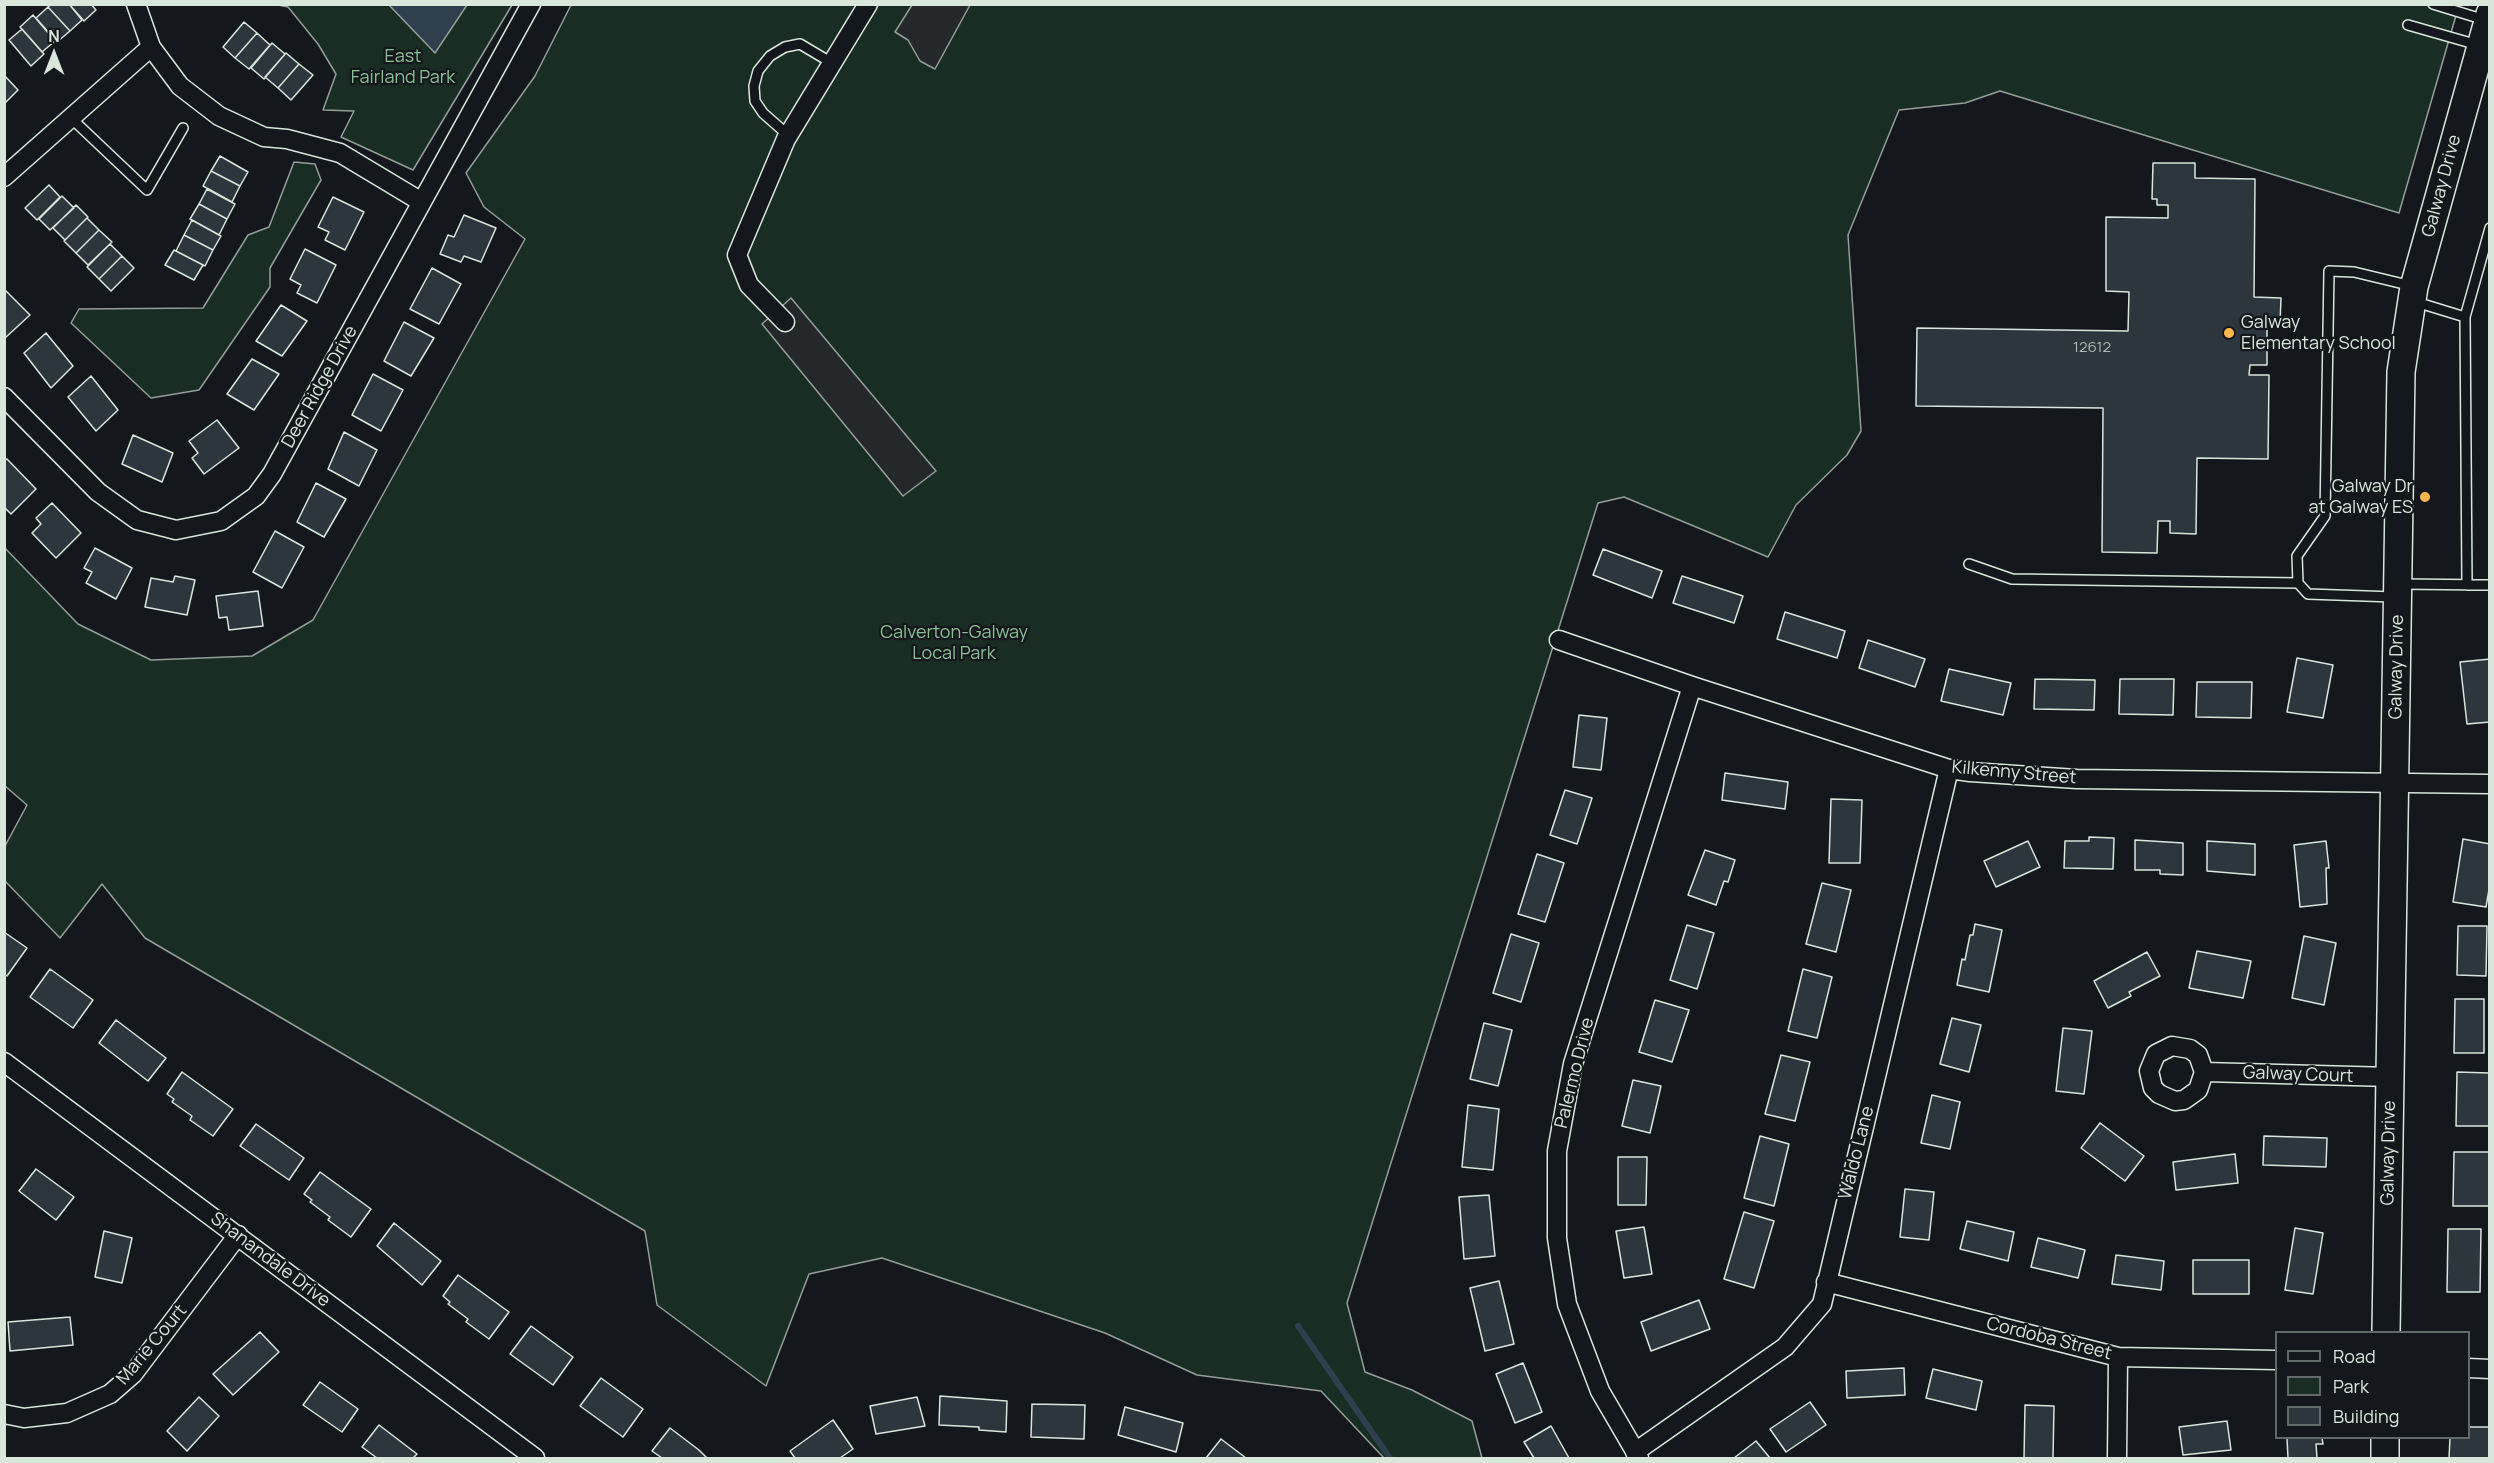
<!DOCTYPE html>
<style>
body{margin:0}
#map{position:relative;width:2494px;height:1463px;overflow:hidden;background:#14181c;font-family:Manrope,sans-serif}
canvas{display:block}
.frame{position:absolute;inset:0;border:6px solid #d8e6dc;pointer-events:none}
.legend{position:absolute;left:2275px;top:1331px;width:195px;height:108px;box-sizing:border-box;background:#14181c;border:2px solid #626a69;margin:0;padding:8px 10px;list-style:none;font-size:18px;color:#d8e6dc}
.legend li{display:flex;align-items:center;gap:12px;height:30px}
.legend b{width:30px;border:2px solid #626a69}
.north{position:absolute;left:24px;top:24px;width:60px;height:60px;-webkit-text-stroke:4px #14181c;paint-order:stroke;rotate:0deg;font-size:16px;font-weight:700;line-height:24px;text-align:center;color:#d8e6dc}
.north::after{content:'';display:block;margin:auto;width:21px;height:27px;background:#d8e6dc;clip-path:polygon(50% 0,100% 100%,50% 72%,0 100%)}
</style>
<div id="map">
<canvas width="2494" height="1463"></canvas>
<div class="frame"></div>
<ul class="legend">
<li><b style="height:8px;background:#14181c"></b>Road</li>
<li><b style="height:16px;background:#1a2d24"></b>Park</li>
<li><b style="height:16px;background:#2c363c"></b>Building</li>
</ul>
<div class="north">N</div>
</div>
<script>
const ctx = document.querySelector('canvas').getContext('2d');
ctx.lineJoin = 'round';
function fill(path, color) { ctx.fillStyle = color; ctx.fill(path, 'evenodd'); }
const toPath = rows => new Path2D(rows.map(r => 'M' + r).join(''));
function stroke(path, color, width, dash) { ctx.strokeStyle = color; ctx.lineWidth = width; ctx.lineCap = dash ? 'butt' : 'round'; ctx.setLineDash(dash || []); ctx.stroke(path); }
function drawText(font, color, halo, rows, align = 'center') {
  ctx.font = font + ' Manrope,sans-serif'; ctx.lineWidth = 4.5; ctx.setLineDash([]); ctx.textBaseline = 'middle'; ctx.strokeStyle = halo; ctx.fillStyle = color; for (const [text, x, y, turn = 0] of rows) {
    ctx.save(); ctx.translate(x, y); ctx.rotate((+turn || 0) * Math.PI / 180); ctx.textAlign = isNaN(turn) ? turn : align; if (halo) ctx.strokeText(text, 0, 0); ctx.fillText(text, 0, 0); ctx.restore();
  }
}
const green = toPath([
 [278,5,512,5,413,170,341,137,354,111,323,110,336,74,318,44,288,7,278,5],
 [571,5,2459,5,2399,213,2000,91,1965,103,1899,110,1848,235,1861,431,1847,455,1796,505,1768,557,1624,497,1598,503,1347,1303,1365,1372,1412,1390,1472,1421,1482,1458,1384,1458,1321,1391,1197,1375,1105,1333,882,1258,809,1274,766,1386,657,1305,645,1231,145,938,102,884,60,938,5,881,5,846,27,805,5,786,4,547,78,624,151,660,252,656,313,620,525,239,484,207,466,173,535,76,571,5],
 [294,162,315,164,321,180,270,268,270,287,199,390,151,398,71,323,79,309,203,308,248,235,269,227,294,162]
]);
const parking = toPath([
 [912,5,970,5,935,69,920,61,908,40,895,32,912,5],
 [791,298,936,471,903,496,762,324,791,298]
]);
const water = toPath([
 [389,5,467,5,435,53,389,5]
]);
const stream = toPath([
 [1298,1326,1390,1458]
]);
const building = toPath([
 [51,4,69,4,82,20,70,31,48,7,51,4],
 [69,4,91,4,96,10,84,21,69,4],
 [48,7,70,31,57,42,36,18,48,7],
 [33,15,55,41,42,52,20,27,33,15],
 [244,22,257,33,235,58,223,47,244,22],
 [22,29,44,54,31,66,9,40,22,29],
 [257,33,270,45,249,69,235,58,257,33],
 [272,43,285,54,264,79,251,68,272,43],
 [286,53,299,64,278,88,265,77,286,53],
 [299,64,313,75,291,100,278,88,299,64],
 [4,75,18,90,6,102,4,101,4,75],
 [220,156,248,172,240,186,211,171,220,156],
 [2153,163,2195,163,2195,178,2255,179,2254,297,2281,298,2280,324,2267,324,2267,365,2250,365,2249,375,2269,375,2268,459,2197,458,2196,534,2170,533,2170,521,2158,521,2157,553,2102,552,2103,408,1916,406,1917,328,2128,331,2129,292,2106,291,2106,217,2168,218,2168,205,2157,205,2157,199,2152,199,2153,163],
 [211,171,240,186,232,202,203,186,211,171],
 [49,185,60,197,37,220,25,208,49,185],
 [207,189,235,204,227,219,199,204,207,189],
 [62,196,74,208,50,230,39,219,62,196],
 [333,197,364,212,345,250,325,240,329,232,318,227,333,197],
 [199,204,227,219,219,235,190,219,199,204],
 [76,205,88,217,65,240,53,228,76,205],
 [464,215,496,228,481,262,464,256,461,262,440,254,448,235,454,237,464,215],
 [87,218,99,230,76,253,64,241,87,218],
 [192,220,221,236,213,250,184,235,192,220],
 [99,230,112,242,88,265,76,253,99,230],
 [184,235,213,250,205,266,176,251,184,235],
 [110,244,122,256,99,279,87,267,110,244],
 [305,249,336,265,317,303,297,293,301,285,290,279,305,249],
 [174,250,203,265,194,280,165,265,174,250],
 [122,256,134,268,111,291,99,279,122,256],
 [432,268,461,284,439,324,410,309,432,268],
 [4,289,30,315,5,338,4,338,4,289],
 [281,305,307,321,282,356,256,341,281,305],
 [404,322,434,338,411,376,384,361,404,322],
 [46,333,73,366,51,388,24,353,46,333],
 [252,359,279,374,254,410,227,394,252,359],
 [373,374,403,390,381,431,352,415,373,374],
 [91,376,118,410,96,431,68,397,91,376],
 [217,420,239,448,204,474,192,458,198,453,189,441,217,420],
 [344,432,377,450,359,486,328,469,344,432],
 [133,435,173,453,162,482,122,464,133,435],
 [7,459,36,489,11,514,4,507,4,461,7,459],
 [316,483,346,499,324,537,297,522,316,483],
 [52,503,81,533,56,558,32,533,41,524,36,518,52,503],
 [275,531,304,547,282,588,253,572,275,531],
 [95,548,132,568,116,599,86,583,92,572,84,568,95,548],
 [1603,549,1662,571,1652,598,1593,575,1603,549],
 [175,576,195,580,187,615,145,607,151,578,173,582,175,576],
 [1682,576,1743,596,1734,623,1673,603,1682,576],
 [258,591,263,626,229,630,227,617,219,618,216,596,258,591],
 [1785,612,1845,631,1837,658,1777,639,1785,612],
 [1868,640,1925,659,1915,687,1859,668,1868,640],
 [2297,658,2333,665,2323,718,2287,712,2297,658],
 [2490,659,2490,722,2467,724,2460,662,2490,659],
 [1949,669,2011,683,2003,715,1941,701,1949,669],
 [2035,679,2095,680,2094,710,2034,709,2035,679],
 [2120,679,2174,679,2173,715,2119,714,2120,679],
 [2197,682,2252,682,2251,718,2196,717,2197,682],
 [1579,715,1607,718,1601,770,1573,767,1579,715],
 [1725,773,1788,782,1785,809,1722,800,1725,773],
 [1565,790,1592,798,1577,844,1550,835,1565,790],
 [1831,799,1862,800,1860,863,1829,863,1831,799],
 [2089,837,2114,838,2113,869,2064,868,2065,841,2089,841,2089,837],
 [2463,839,2490,844,2490,884,2486,907,2453,902,2463,839],
 [2135,840,2183,843,2183,875,2160,874,2160,870,2135,870,2135,840],
 [2028,841,2040,867,1996,887,1984,861,2028,841],
 [2207,841,2255,844,2255,875,2207,871,2207,841],
 [2326,841,2329,868,2326,868,2327,904,2300,907,2294,845,2326,841],
 [1705,850,1735,860,1728,882,1724,881,1716,905,1688,895,1705,850],
 [1537,854,1564,863,1545,922,1518,914,1537,854],
 [1822,883,1851,890,1836,952,1806,944,1822,883],
 [1975,924,2002,930,1989,992,1957,985,1962,959,1965,960,1970,935,1973,935,1975,924],
 [1687,925,1714,933,1697,989,1670,980,1687,925],
 [2458,926,2487,926,2486,976,2457,975,2458,926],
 [4,932,27,948,7,976,4,974,4,932],
 [1511,934,1539,943,1521,1002,1493,993,1511,934],
 [2304,936,2336,943,2324,1005,2292,998,2304,936],
 [2197,951,2251,961,2243,998,2189,988,2197,951],
 [2147,952,2160,976,2129,992,2131,996,2108,1008,2094,981,2147,952],
 [50,969,93,1000,73,1028,30,997,50,969],
 [1803,969,1832,977,1817,1038,1788,1031,1803,969],
 [2455,999,2484,999,2484,1053,2454,1053,2455,999],
 [1655,1000,1689,1010,1672,1062,1639,1052,1655,1000],
 [1952,1018,1981,1025,1969,1072,1940,1064,1952,1018],
 [116,1020,166,1058,148,1081,99,1043,116,1020],
 [1484,1023,1512,1030,1498,1086,1470,1079,1484,1023],
 [2063,1028,2092,1031,2084,1094,2056,1091,2063,1028],
 [1781,1055,1810,1062,1795,1121,1765,1114,1781,1055],
 [182,1072,233,1109,213,1136,190,1120,192,1116,172,1102,174,1099,167,1094,182,1072],
 [2457,1072,2490,1073,2490,1126,2456,1126,2457,1072],
 [1633,1080,1661,1086,1650,1133,1622,1126,1633,1080],
 [1932,1095,1960,1102,1950,1149,1921,1143,1932,1095],
 [1468,1105,1499,1109,1493,1170,1462,1167,1468,1105],
 [2100,1123,2144,1156,2125,1181,2081,1148,2100,1123],
 [256,1124,304,1158,289,1180,240,1146,256,1124],
 [1760,1136,1789,1144,1774,1206,1744,1198,1760,1136],
 [2264,1136,2327,1138,2326,1167,2263,1165,2264,1136],
 [2454,1152,2490,1152,2489,1206,2453,1206,2454,1152],
 [2235,1154,2238,1183,2176,1190,2173,1162,2235,1154],
 [1618,1157,1647,1157,1646,1205,1618,1205,1618,1157],
 [36,1169,74,1197,56,1220,19,1191,36,1169],
 [320,1172,371,1209,351,1237,328,1220,330,1217,310,1202,312,1200,304,1194,320,1172],
 [1905,1189,1934,1192,1929,1240,1900,1237,1905,1189],
 [1489,1195,1495,1256,1464,1259,1459,1197,1489,1195],
 [1744,1212,1774,1221,1754,1288,1724,1279,1744,1212],
 [1967,1221,2014,1232,2008,1261,1960,1249,1967,1221],
 [394,1223,441,1261,422,1285,377,1246,394,1223],
 [1644,1227,1652,1274,1624,1278,1616,1231,1644,1227],
 [2295,1228,2323,1233,2313,1294,2285,1290,2295,1228],
 [2448,1229,2481,1229,2480,1292,2447,1292,2448,1229],
 [104,1231,132,1238,122,1283,95,1277,104,1231],
 [2038,1238,2085,1250,2078,1278,2031,1267,2038,1238],
 [2116,1255,2164,1261,2161,1290,2112,1284,2116,1255],
 [2193,1260,2249,1260,2249,1294,2193,1294,2193,1260],
 [458,1275,509,1312,489,1339,466,1322,468,1319,448,1304,450,1302,443,1296,458,1275],
 [1499,1281,1514,1344,1485,1351,1470,1288,1499,1281],
 [1699,1300,1710,1329,1651,1351,1641,1322,1699,1300],
 [70,1317,73,1345,10,1351,8,1322,70,1317],
 [531,1326,573,1357,553,1385,510,1354,531,1326],
 [260,1332,279,1352,233,1395,213,1374,260,1332],
 [1523,1363,1542,1412,1515,1423,1496,1374,1523,1363],
 [1904,1368,1905,1395,1847,1398,1846,1371,1904,1368],
 [1933,1369,1982,1381,1976,1410,1926,1398,1933,1369],
 [601,1378,643,1409,623,1437,580,1406,601,1378],
 [320,1382,358,1409,342,1432,303,1405,320,1382],
 [940,1396,1007,1401,1006,1432,979,1430,979,1427,939,1425,940,1396],
 [199,1397,219,1416,187,1451,167,1431,199,1397],
 [917,1397,925,1426,876,1434,870,1406,917,1397],
 [1810,1402,1826,1425,1786,1452,1770,1429,1810,1402],
 [1032,1404,1085,1405,1084,1439,1031,1437,1032,1404],
 [2025,1405,2054,1406,2053,1458,2024,1458,2025,1405],
 [1125,1407,1183,1423,1176,1452,1118,1435,1125,1407],
 [833,1420,853,1449,840,1458,795,1458,790,1451,833,1420],
 [2227,1421,2231,1450,2183,1455,2179,1427,2227,1421],
 [379,1425,417,1454,413,1458,377,1458,362,1447,379,1425],
 [1551,1426,1569,1458,1534,1458,1524,1442,1551,1426],
 [2468,1427,2490,1427,2490,1458,2449,1458,2450,1438,2468,1438,2468,1427],
 [670,1428,699,1450,707,1458,662,1458,652,1451,670,1428],
 [2287,1438,2322,1438,2323,1444,2316,1444,2317,1458,2288,1458,2287,1438],
 [1221,1439,1246,1458,1206,1458,1221,1439],
 [1756,1441,1770,1458,1734,1458,1756,1441]
]);
const lane = toPath([
 [2433,4,2485,20],
 [2408,25,2478,45],
 [71,118,147,190,183,128],
 [788,135,763,113,755,101,754,86,758,71,770,56,785,47,800,44,832,63],
 [2416,302,2465,317],
 [1969,564,2012,579,2298,583,2308,594,2394,597],
 [2298,583,2297,556,2325,516,2329,271,2354,272,2412,286],
 [2401,584,2490,585],
 [2467,585,2465,317,2490,228]
]);
const street = toPath([
 [136,4,151,47,180,86,219,116,264,137,287,139,340,153,420,201],
 [4,177,151,47],
 [785,322,749,285,737,255,786,139,868,4],
 [4,397,98,492,137,520,176,530,221,521,256,496,272,474,531,4],
 [1559,640,1692,686,1949,769,1970,772,2077,779,2490,784],
 [4,1062,535,1458],
 [2204,1072,2198,1090,2184,1100,2175,1101,2159,1094,2153,1088,2149,1071,2156,1054,2172,1046,2190,1049,2198,1055,2204,1072,2391,1077],
 [1826,1282,2118,1357,2276,1360],
 [2468,1368,2490,1369],
 [4,1414,24,1418,67,1413,110,1394,133,1374,238,1235],
 [1635,1452,1785,1347,1822,1304,1949,769],
 [1639,1458,1600,1391,1567,1304,1557,1238,1557,1151,1573,1064,1692,686],
 [2117,1458,2118,1357]
]);
const secondary = toPath([
 [2386,1332,2401,372,2414,287,2490,14],
 [2385,1438,2385,1458]
]);
const markers = [
 [2229,333,6,"#ffb74d"],
 [2425,497,6,"#ffb74d"]
];
const numberNames = [
 ["12612",2092,348]
];
const parkNames = [
 ["East",403,57],
 ["Fairland Park",403,78],
 ["Calverton-Galway",954,633],
 ["Local Park",954,654]
];
const streetNames = [
 ["Galway Drive",2442,186,-75],
 ["Deer Ridge Drive",320,387,-61],
 ["Galway Drive",2397,667,-89],
 ["Kilkenny Street",2014,773,5],
 ["Palermo Drive",1575,1073,-76],
 ["Galway Court",2298,1075,2],
 ["Waldo Lane",1857,1153,-76],
 ["Galway Drive",2389,1153,-89],
 ["Shanandale Drive",270,1260,37],
 ["Cordoba Street",2049,1339,14],
 ["Marie Court",152,1345,-50]
];
const poiNames = [
 ["Galway",2241,323],
 ["Elementary School",2241,344],
 ["Galway Dr",2413,487,"right"],
 ["at Galway ES",2413,508,"right"]
];
fill(green, '#1a2d24');
stroke(green, '#939e99', 1.5);
fill(parking, '#24282b');
stroke(parking, '#939e99', 1.5);
fill(water, '#2f3f4d');
stroke(water, '#939e99', 1.5);
stroke(stream, '#2f3f4d', 6);
fill(building, '#2c363c');
stroke(building, '#d8e6dc', 1.5);
stroke(lane, '#d8e6dc', 12);
stroke(street, '#d8e6dc', 21);
stroke(secondary, '#d8e6dc', 30);
stroke(lane, '#14181c', 9);
stroke(street, '#14181c', 18);
stroke(secondary, '#14181c', 27);
for (const [x, y, r, color] of markers) { const dot = new Path2D(); dot.arc(x, y, r, 0, 2 * Math.PI); ctx.fillStyle = color; ctx.fill(dot); stroke(dot, '#14181c', 2); }
drawText('15px', '#adbab4', null, numberNames);
drawText('18px', '#8ac095', '#14181c', parkNames);
drawText('18px', '#d8e6dc', '#14181c', streetNames);
drawText('18px', '#d8e6dc', '#14181c', poiNames, 'left');
</script>
